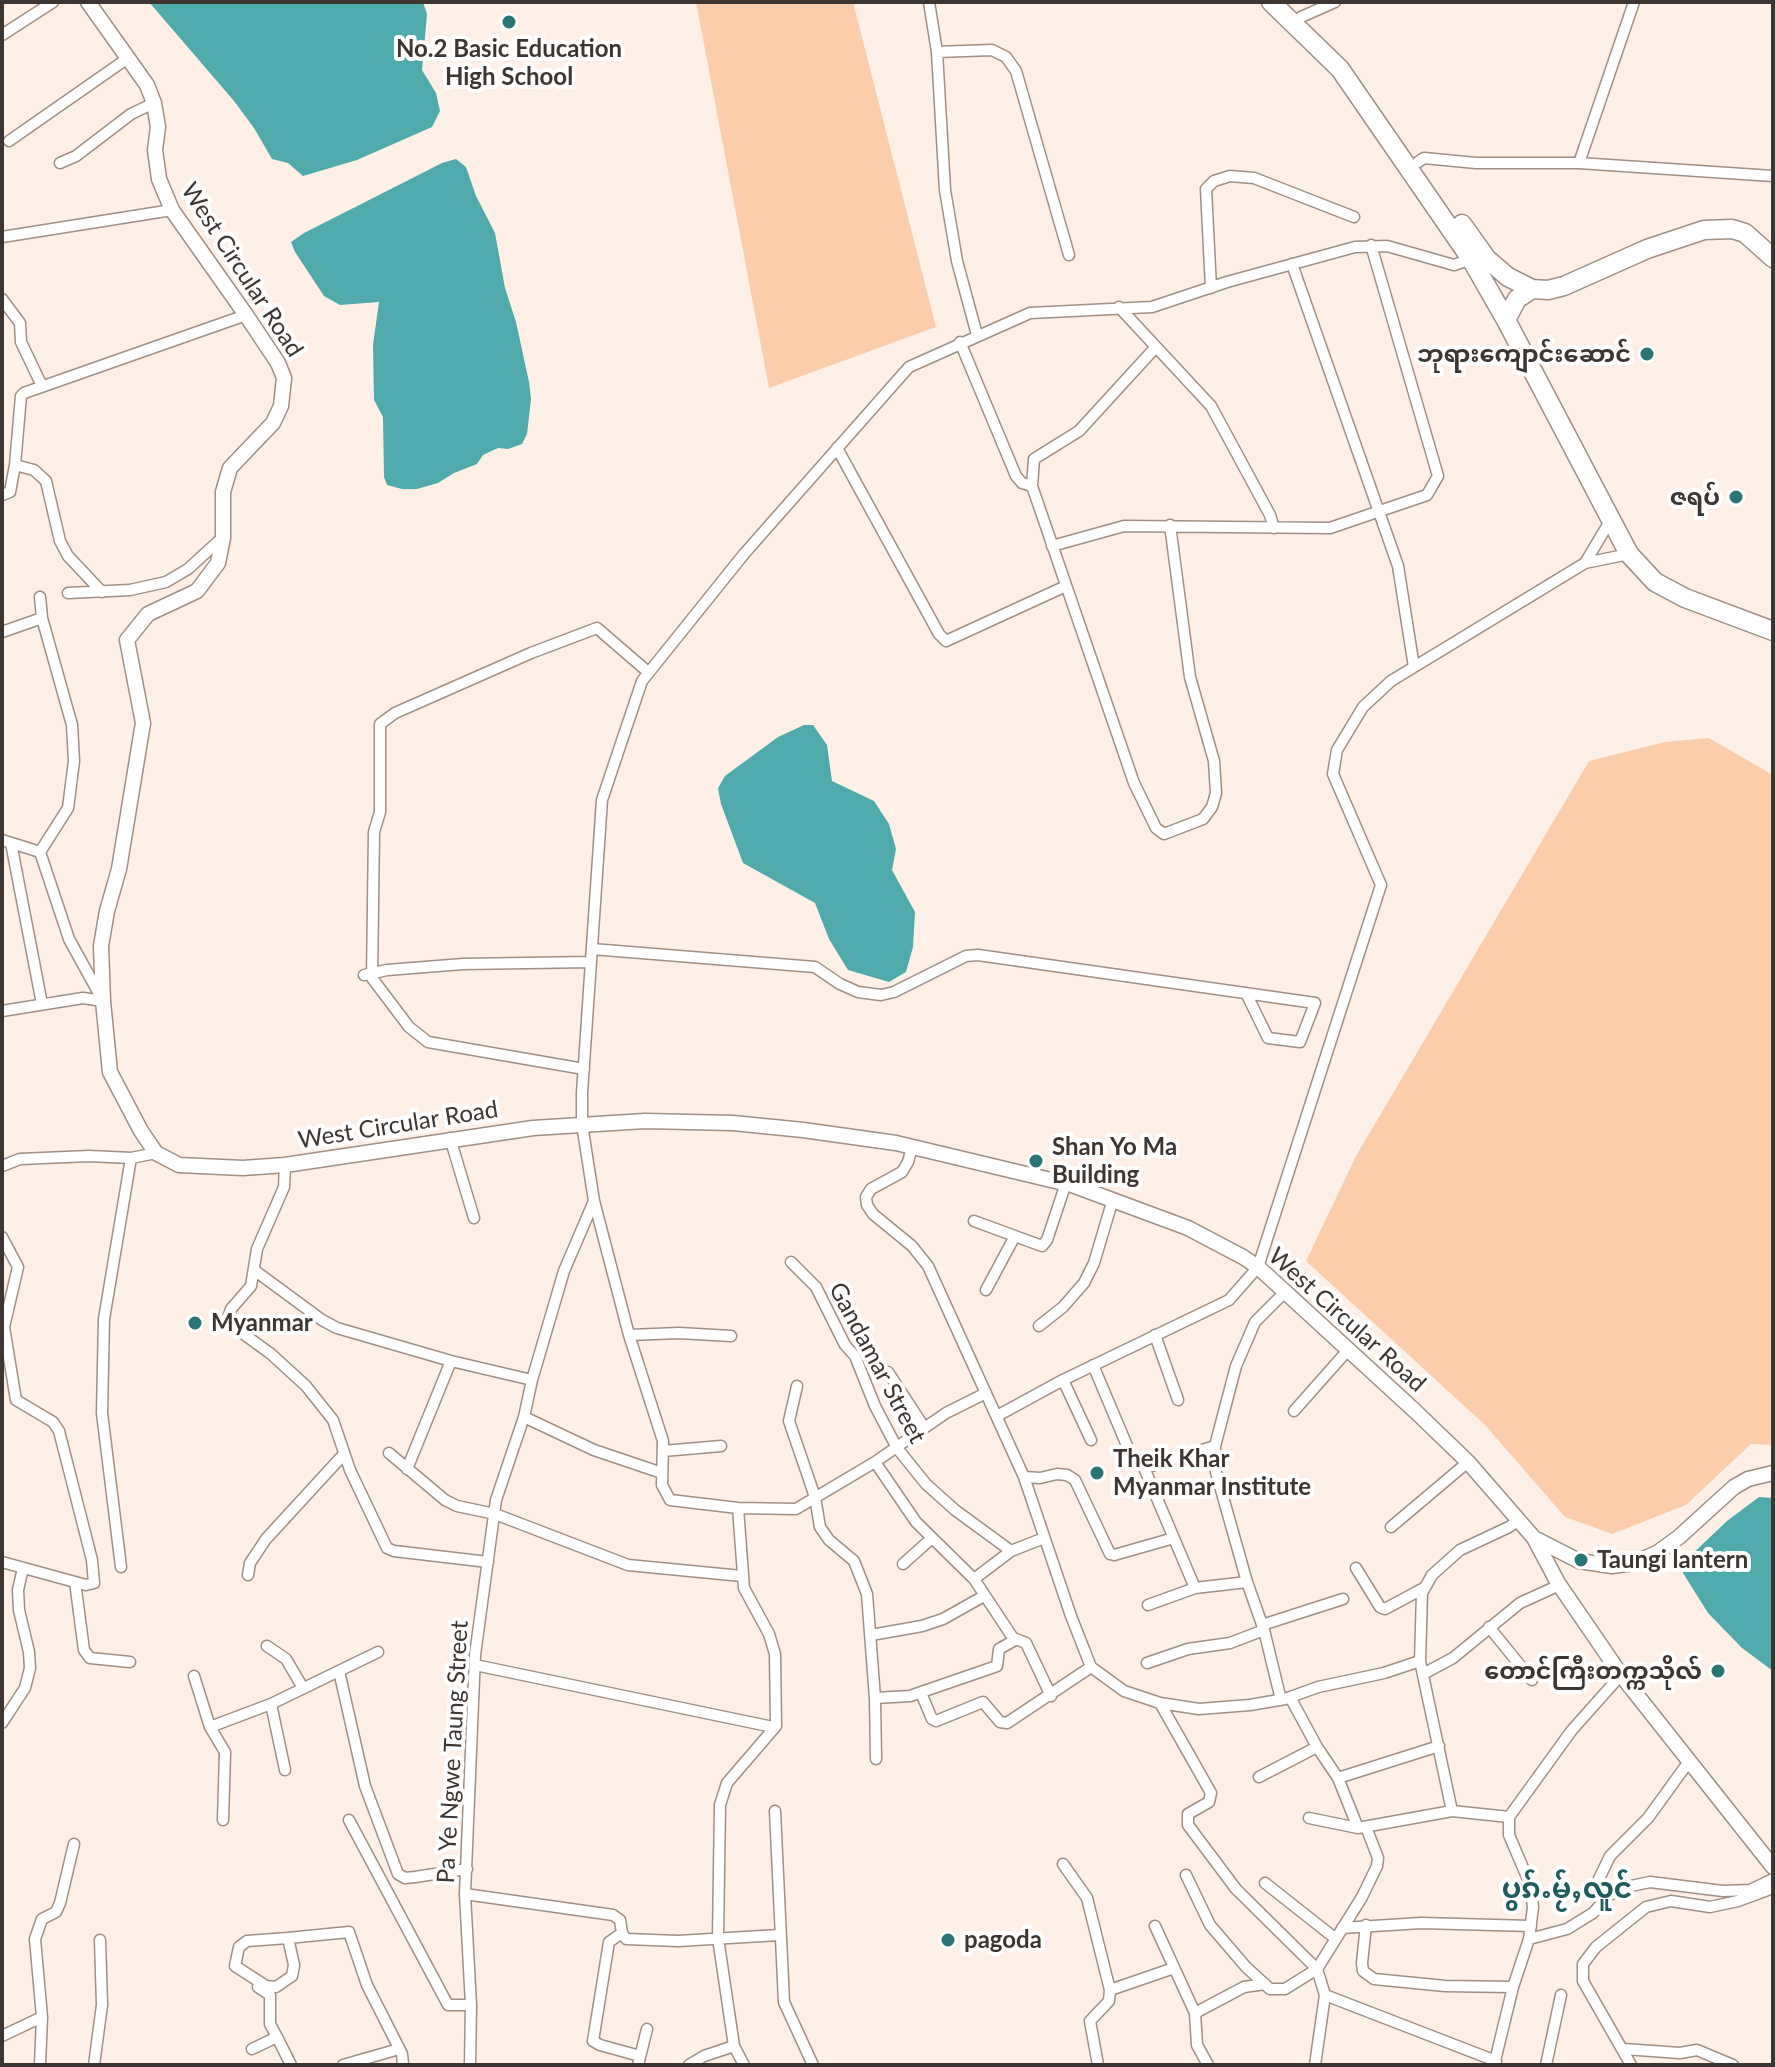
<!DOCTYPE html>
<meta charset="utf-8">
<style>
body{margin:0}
#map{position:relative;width:1775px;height:2067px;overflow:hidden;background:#fef0e6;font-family:Lato,sans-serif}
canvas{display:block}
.frame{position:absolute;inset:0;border:4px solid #3c3531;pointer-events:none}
</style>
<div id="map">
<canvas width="1775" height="2067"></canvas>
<div class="frame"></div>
</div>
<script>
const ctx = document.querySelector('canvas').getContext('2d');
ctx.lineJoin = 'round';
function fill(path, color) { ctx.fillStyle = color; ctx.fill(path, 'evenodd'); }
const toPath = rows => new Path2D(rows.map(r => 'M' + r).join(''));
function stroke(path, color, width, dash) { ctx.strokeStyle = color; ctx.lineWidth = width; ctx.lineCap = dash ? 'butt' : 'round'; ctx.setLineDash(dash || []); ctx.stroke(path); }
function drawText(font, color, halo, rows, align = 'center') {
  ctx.font = font + ' Lato,"Noto Sans Myanmar",sans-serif'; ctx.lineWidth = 8; ctx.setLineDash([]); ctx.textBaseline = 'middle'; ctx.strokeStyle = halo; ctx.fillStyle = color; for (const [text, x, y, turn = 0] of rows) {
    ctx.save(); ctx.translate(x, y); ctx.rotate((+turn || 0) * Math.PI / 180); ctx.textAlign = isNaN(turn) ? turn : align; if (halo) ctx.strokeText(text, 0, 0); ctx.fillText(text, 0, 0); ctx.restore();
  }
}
const green = toPath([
 [696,2,853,2,936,327,769,388],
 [1709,738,1773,775,1773,1445,1751,1444,1686,1505,1612,1534,1565,1517,1485,1425,1306,1261,1356,1156,1589,761,1665,742]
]);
const water = toPath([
 [149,2,423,2,427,14,422,70,436,93,440,111,432,127,357,160,303,176,288,163,272,159,254,128,234,101],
 [456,159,466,167,476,196,495,233,505,288,516,322,529,382,531,399,527,434,522,444,508,449,498,448,483,455,477,464,454,473,438,483,417,489,402,489,387,485,384,477,383,417,374,400,373,345,379,302,340,305,324,296,295,252,291,242,304,233,442,163],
 [804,725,813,725,827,745,832,781,874,801,889,824,896,849,892,870,915,912,913,947,906,972,889,982,848,970,829,939,815,903,743,863,721,804,718,788,725,776,778,737],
 [1759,1497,1773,1498,1773,1671,1742,1648,1708,1613,1683,1573,1688,1558,1727,1521]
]);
const street = toPath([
 [929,2,937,52,945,190,957,261,977,335],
 [1301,17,1335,2],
 [2,35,53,2],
 [937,52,992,50,1006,57,1016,71,1069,255],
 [9,141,128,58],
 [1418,162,1424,158,1476,163,1579,163,1773,176],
 [60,163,76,156,131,114,154,103],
 [1579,163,1634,2],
 [2,237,172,210],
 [1292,264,1398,566,1414,667],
 [1211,288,1206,189,1214,181,1230,176,1254,178,1354,217],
 [2,299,20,323,21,342,42,386],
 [1119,307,1211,406,1270,515,1274,528],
 [960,342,1016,476,1022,483,1032,486,1134,783,1156,828,1164,834,1203,819,1212,807,1216,793,1214,761,1190,677,1170,525],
 [837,448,939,634,946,641,1066,586],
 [15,465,34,470,46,481,60,541,68,556,102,592],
 [1032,486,1034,459,1079,431,1155,348],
 [2,495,10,492,15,465,21,396,24,393,246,315],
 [1052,546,1124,526,1330,528,1427,495,1438,476,1371,245],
 [1585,563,1610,521],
 [68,593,130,590,166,582,188,569,222,538],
 [2,632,42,618],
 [2,840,40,852,69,939,102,999],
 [11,843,42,1004],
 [40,852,68,808,74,761,72,725,42,618,40,597],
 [592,949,815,967,840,984,858,992,881,995,894,992,966,956,978,955,1315,1003,1300,1042,1268,1038,1246,993],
 [364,975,387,970,463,964,591,962],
 [2,1011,83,998,103,1001],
 [584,1069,428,1042,409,1027,372,978,374,832,380,812,380,724,395,713,531,653,597,628,648,672],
 [450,1138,474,1218],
 [912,1147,908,1162,902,1172,871,1189,866,1197,867,1205,873,1214,912,1246,928,1266,1024,1477,1071,1616,1091,1667,1124,1691,1160,1703,1199,1709,1250,1705,1285,1699,1318,1687,1384,1673,1420,1661],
 [285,1165,284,1187,257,1249,251,1286,231,1309,227,1322,271,1354,306,1386,333,1420,350,1470,387,1548,394,1551,488,1562],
 [2,1166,20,1159,89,1156,131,1158,156,1153],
 [594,1201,629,1335,663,1441,662,1485,670,1500,738,1508,796,1509,875,1462,946,1413,986,1393],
 [974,1221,1042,1246,1047,1240,1066,1183],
 [2,1237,18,1267,4,1327,16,1400,53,1422,59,1431,92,1560,94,1583,86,1585,2,1562],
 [791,1262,816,1287,845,1345,855,1356,875,1406,897,1448,926,1484,955,1510,1011,1551,1044,1538],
 [254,1270,322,1320,337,1328,451,1361,532,1380],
 [986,1290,1015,1236],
 [1039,1326,1063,1307,1084,1283,1094,1263,1113,1199],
 [629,1335,679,1333,731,1336],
 [1155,1335,1178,1400],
 [1093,1365,1128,1448],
 [888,1372,924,1427],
 [1063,1380,1091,1440],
 [797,1386,789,1421,815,1497,820,1527,829,1540,854,1561,867,1594,875,1698,876,1759],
 [1294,1411,1348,1350],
 [997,1416,1063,1380,1229,1300,1258,1267,1381,885,1333,774,1337,750,1363,707,1391,681,1585,563,1629,554],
 [524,1417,594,1450,662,1473],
 [663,1451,721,1446],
 [389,1453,445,1500,457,1506,495,1514,628,1565,742,1576],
 [875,1462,916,1522,974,1579,1013,1638,1026,1643,1051,1696],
 [407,1469,451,1361],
 [1024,1477,1040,1478,1057,1474,1067,1475,1075,1480,1110,1554,1114,1555,1174,1538],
 [738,1508,744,1588,769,1634,775,1654,776,1726,727,1783,720,1805,718,1938,734,2046,744,2065],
 [1391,1527,1468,1462],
 [903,1564,932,1538],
 [121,1567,102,1413,104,1319,131,1158],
 [1356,1568,1380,1607,1385,1609,1424,1588],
 [248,1575,250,1563,266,1539,344,1454],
 [974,1579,1011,1551],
 [75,1582,84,1650,90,1658,130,1662],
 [1195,1588,1145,1470,1148,1467,1215,1446],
 [1148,1605,1195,1588,1247,1582],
 [1262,1625,1343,1599],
 [1489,1627,1532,1680],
 [871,1635,922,1626,943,1619,984,1596],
 [267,1646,286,1659,303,1688],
 [1147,1663,1188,1649,1230,1643,1264,1630],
 [475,1665,773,1727],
 [339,1671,365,1786,398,1874,405,1878,415,1877,467,1869],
 [1423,1674,1453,1658,1520,1603,1553,1588,1558,1583],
 [194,1676,210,1727,225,1752,223,1820],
 [921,1693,932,1719,936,1721,983,1702,1000,1722,1007,1723,1091,1667],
 [1290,1697,1317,1747,1338,1778,1358,1828],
 [875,1698,910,1696,997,1666,999,1649,1015,1640],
 [1281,1700,1264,1630,1247,1582,1216,1472,1215,1446,1236,1366,1255,1322,1285,1292],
 [1160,1703,1211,1793,1209,1802,1188,1814,1188,1825,1236,1889,1317,1969,1325,1995,1315,2065],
 [271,1704,285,1770],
 [2,1723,25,1688,30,1668,29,1652,19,1610,18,1590,23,1568],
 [210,1727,271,1704,378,1652],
 [1259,1777,1317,1747],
 [1338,1778,1439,1746],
 [775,1811,784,2002,813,2065],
 [1452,1811,1420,1661,1422,1593,1432,1575,1460,1550,1509,1527,1519,1520],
 [1309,1818,1358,1828,1452,1811,1509,1817],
 [349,1820,448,2005,471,2005],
 [1063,1864,1087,1898,1110,1990,1109,2001,1090,2021,1098,2065],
 [1186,1875,1210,1925,1246,1967,1270,1989,1285,1989,1317,1969,1362,1897,1377,1866,1378,1858,1366,1827],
 [1265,1883,1336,1939],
 [1596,1885,1610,1856,1648,1818,1690,1760],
 [465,1894,613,1915,620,1920,622,1933,626,1939,678,1941,779,1935],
 [1366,1925,1362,1963,1363,1971,1374,1979,1445,1986,1513,1987],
 [1155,1926,1195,2013,1197,2045,1208,2065],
 [1342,1928,1421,1923,1531,1926],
 [622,1933,609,1942,593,2041,600,2045,640,2056],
 [288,1938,247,1941,239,1947,235,1966,266,1986,276,1987,292,1976,294,1965,288,1938,349,1932,367,1985,402,2054,403,2065],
 [1529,1939,1567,1929,1593,1913,1609,1895,1631,1886,1650,1882,1723,1891,1750,1890,1773,1879],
 [258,1987,270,1995,270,2024,277,2037],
 [1110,1990,1174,1968],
 [1325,1995,1496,2061],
 [1195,2013,1244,1987,1265,1984],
 [2,2036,42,2017],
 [252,2049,277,2037,291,2065],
 [1624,2049,1680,2053,1697,2050,1733,2065],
 [40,2065,42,2017,35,1939,42,1919,56,1912,60,1903,74,1844],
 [94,2065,102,2005,100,1940],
 [343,2065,399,2049],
 [470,2065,471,2005,465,1894,475,1655,496,1500,524,1417,532,1380,564,1271,594,1201,582,1124,582,1093,602,800,642,681,744,554,909,367,1030,313,1152,307,1227,282,1355,247,1387,246,1454,265,1471,259],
 [638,2065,647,2029],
 [689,2065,704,2056,734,2046],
 [1494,2065,1513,1987,1529,1939,1533,1907,1530,1884,1509,1835,1509,1817,1572,1730,1621,1675],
 [1546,2065,1561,1995],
 [1631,2065,1583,1981,1583,1964,1596,1947,1646,1907,1671,1901,1710,1907,1738,1901,1773,1888]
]);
const secondary = toPath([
 [88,2,147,85,154,103,158,127,155,150,159,179,172,210,246,315,278,363,284,378,281,406,273,423,230,468,223,492,223,538,218,563,197,591,148,614,127,640,143,723,119,869,107,911,101,946,103,1001,110,1072,141,1131,156,1153,179,1165,243,1168,285,1165,533,1128,645,1121,733,1123,803,1130,896,1143,1072,1185,1188,1228,1243,1257,1258,1267,1415,1411,1468,1462,1534,1538,1579,1561,1612,1566,1634,1563,1657,1553,1679,1537,1734,1487,1748,1479,1773,1473],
 [1534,1538,1558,1583,1621,1675,1773,1867]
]);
const highway = toPath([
 [1271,2,1340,69,1471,259,1506,320,1629,554,1655,582,1685,598,1773,631],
 [1462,224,1487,259,1508,277,1532,289,1548,290,1564,286,1647,249,1704,230,1732,229,1745,233,1773,258],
 [1506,320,1517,299,1532,289]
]);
const markers = [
 [509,22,8,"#297474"],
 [1647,354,8,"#297474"],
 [1736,497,8,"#297474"],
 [1036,1161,8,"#297474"],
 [195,1323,8,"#297474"],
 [1097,1473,8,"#297474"],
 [1581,1560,8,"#297474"],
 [1718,1671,8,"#297474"],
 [948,1940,8,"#297474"]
];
const poiNames = [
 ["No.2 Basic Education",509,49,"center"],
 ["High School",509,77,"center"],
 ["ဘုရားကျောင်းဆောင်",1631,354,"right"],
 ["ဇရပ်",1720,497,"right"],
 ["Shan Yo Ma",1052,1147],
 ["Building",1052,1175],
 ["Myanmar",211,1323],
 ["Theik Khar",1113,1459],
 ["Myanmar Institute",1113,1487],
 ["Taungi lantern",1597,1560],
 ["တောင်ကြီးတက္ကသိုလ်",1702,1671,"right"],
 ["pagoda",964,1940]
];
const streetNames = [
 ["West Circular Road",242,270,57],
 ["West Circular Road",398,1125,-9],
 ["West Circular Road",1347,1320,42],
 ["Gandamar Street",877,1363,62],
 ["Pa Ye Ngwe Taung Street",453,1752,-87]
];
const quarterNames = [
 ["ပွၵ်ႉမႂ်ႇလူင်",1567,1889]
];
fill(green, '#fccdab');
fill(water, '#50a9aa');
stroke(street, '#9f8f84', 13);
stroke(secondary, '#9f8f84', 17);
stroke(highway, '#9f8f84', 21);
stroke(street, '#fff', 10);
stroke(secondary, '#fff', 14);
stroke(highway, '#fff', 18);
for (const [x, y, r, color] of markers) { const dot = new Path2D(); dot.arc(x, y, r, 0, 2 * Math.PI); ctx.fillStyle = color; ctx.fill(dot); stroke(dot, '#fff', 3); }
drawText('bold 24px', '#3c3531', '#fff', poiNames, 'left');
drawText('24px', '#3c3531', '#fff', streetNames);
drawText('bold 28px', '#205b5c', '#fff', quarterNames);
</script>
